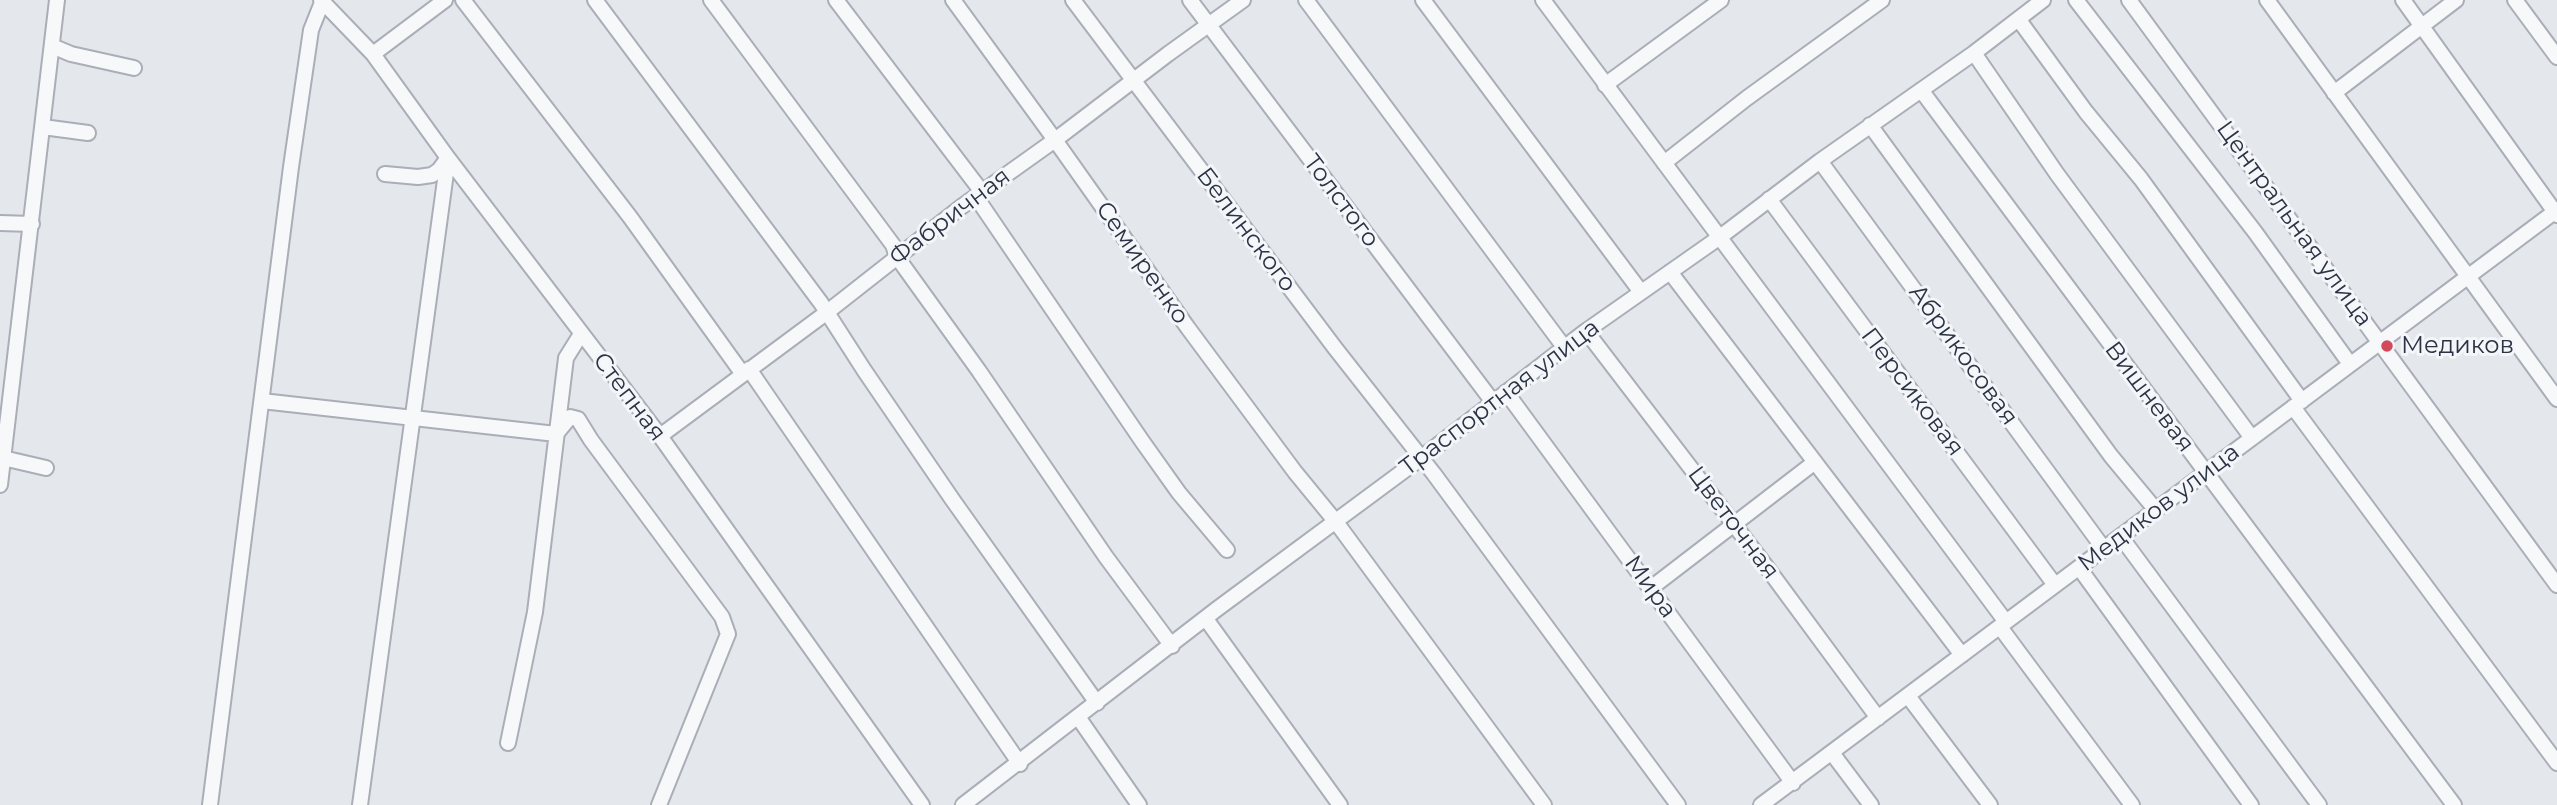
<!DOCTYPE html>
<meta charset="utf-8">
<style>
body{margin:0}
canvas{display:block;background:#e4e7ec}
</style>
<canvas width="2557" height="805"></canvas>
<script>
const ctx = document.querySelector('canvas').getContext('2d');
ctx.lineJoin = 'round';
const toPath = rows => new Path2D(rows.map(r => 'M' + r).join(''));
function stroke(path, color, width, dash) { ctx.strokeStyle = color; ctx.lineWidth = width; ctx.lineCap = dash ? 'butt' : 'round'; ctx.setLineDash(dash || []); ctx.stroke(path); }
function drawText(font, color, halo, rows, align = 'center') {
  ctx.font = font + ' Montserrat,sans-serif'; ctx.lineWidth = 6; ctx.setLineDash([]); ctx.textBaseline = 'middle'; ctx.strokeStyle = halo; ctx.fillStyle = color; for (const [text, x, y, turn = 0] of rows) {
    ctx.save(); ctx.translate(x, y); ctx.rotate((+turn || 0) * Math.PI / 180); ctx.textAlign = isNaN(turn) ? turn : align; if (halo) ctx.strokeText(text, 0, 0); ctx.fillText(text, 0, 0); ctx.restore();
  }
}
const minor = toPath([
 [321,0,373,54,448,158,660,436,922,805],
 [463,0,630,217,742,373],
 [595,0,821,303,864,370,952,499,1097,703],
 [711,0,893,245,897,257,979,371,1106,557,1172,646],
 [836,0,982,192],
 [953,0,1055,140,1188,328,1295,472,1336,522,1544,805],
 [1073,0,1335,348,1434,474,1678,805],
 [1190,0,1493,402],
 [1306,0,1564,347],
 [1423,0,1641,292],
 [1543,0,2006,622],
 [2076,0,2255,232,2350,364],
 [2129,0,2557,585],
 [2267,0,2557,399],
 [2403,0,2557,215],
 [2515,0,2557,57],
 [2019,20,2086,112,2141,179,2302,401],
 [52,46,71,54,134,68],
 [1974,53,2057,174,2252,438],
 [373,54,445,0],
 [1605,85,1721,0],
 [1921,90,2454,805],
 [2334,93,2456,0],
 [1870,125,2111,456,2155,509],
 [43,127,88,133],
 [1820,161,2104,549],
 [1664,163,1747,98,1882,0],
 [385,174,418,177,432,175,439,170,447,159],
 [976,197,1142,441,1179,493,1227,550],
 [1769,199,2055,585],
 [0,223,32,224],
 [1670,272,1962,655],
 [1586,331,1768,569,1878,718],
 [749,369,1020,764],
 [1506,392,1793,783],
 [262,401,556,434,570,417,578,419,591,440,722,617,728,634,659,805],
 [2293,407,2557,763],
 [660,436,826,313,961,207,1055,140,1168,54,1243,0],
 [3,458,46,468],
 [0,485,57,0],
 [2121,537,2319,805],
 [2080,569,2251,805],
 [1651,588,1815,462],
 [1206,619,1340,805],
 [2000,627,2132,805],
 [1908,696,1990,805],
 [1078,717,1139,805],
 [508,743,535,612,566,358,581,334],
 [1832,753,1871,805],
 [210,805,291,167,311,30,323,0],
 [360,805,448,158],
 [963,805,1217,609,1421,458,1586,331,1720,237,1820,161,1974,53,2043,0],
 [1761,805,2557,210]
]);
const markers = [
 [2387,346,7,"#d1495b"]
];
const streetNames = [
 ["Толстого",1341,201,53],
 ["Фабричная",950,217,-37],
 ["Центральная улица",2294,224,54],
 ["Белинского",1246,230,53],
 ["Семиренко",1142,263,55],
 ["Абрикосовая",1963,355,54],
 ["Персиковая",1912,392,53],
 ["Степная",629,397,53],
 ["Вишневая",2149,397,53],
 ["Траспортная улица",1500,398,-37],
 ["Медиков улица",2159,508,-37],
 ["Цветочная",1733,523,53],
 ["Мира",1650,587,54]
];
const poiNames = [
 ["Медиков",2401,346]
];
stroke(minor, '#a9aeb7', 18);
stroke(minor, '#f7f8fa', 14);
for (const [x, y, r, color] of markers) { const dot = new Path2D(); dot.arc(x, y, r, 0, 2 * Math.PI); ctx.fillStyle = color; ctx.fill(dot); stroke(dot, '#f4f6f9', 2.5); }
drawText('24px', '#2b3445', '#f4f6f9', streetNames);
drawText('24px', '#2b3445', '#f4f6f9', poiNames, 'left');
</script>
